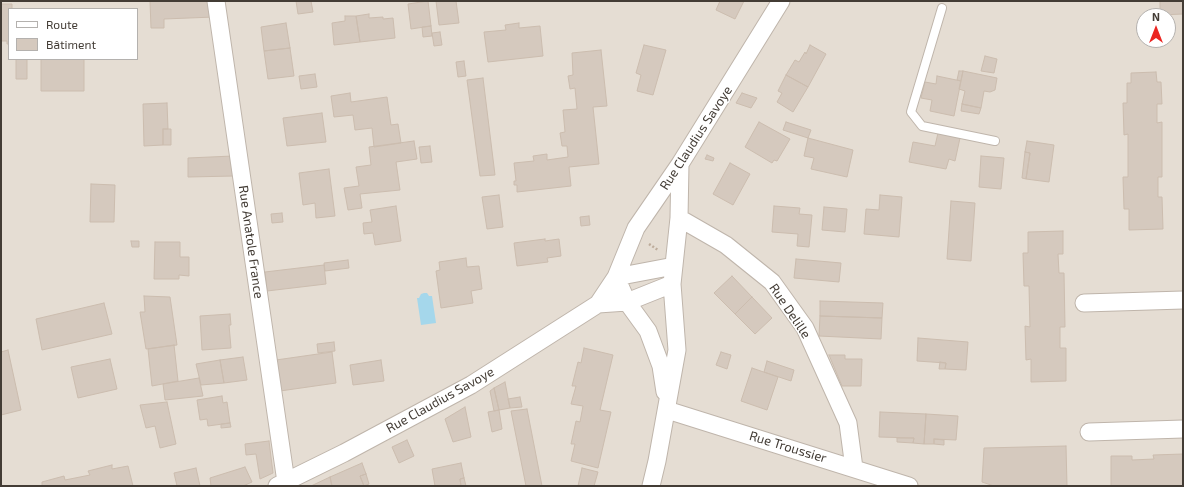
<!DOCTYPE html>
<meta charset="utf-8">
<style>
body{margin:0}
#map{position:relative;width:1184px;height:487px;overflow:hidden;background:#f1ece5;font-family:"Exo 2",sans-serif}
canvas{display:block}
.frame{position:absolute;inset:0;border:2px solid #433c35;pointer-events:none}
.legend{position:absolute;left:8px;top:8px;width:130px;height:52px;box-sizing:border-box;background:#fff;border:1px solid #b4b1ae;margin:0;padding:5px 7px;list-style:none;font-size:12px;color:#433c35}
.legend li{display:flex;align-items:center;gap:8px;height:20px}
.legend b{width:20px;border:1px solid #b4b1ae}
.north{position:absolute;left:1136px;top:8px;width:40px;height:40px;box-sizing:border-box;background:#fff;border:1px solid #b4b1ae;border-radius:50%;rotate:0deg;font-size:11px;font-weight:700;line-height:16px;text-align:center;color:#433c35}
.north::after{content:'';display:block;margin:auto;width:14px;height:18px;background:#eb2622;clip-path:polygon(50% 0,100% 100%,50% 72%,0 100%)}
</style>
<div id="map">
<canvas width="1184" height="487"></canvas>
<div class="frame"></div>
<ul class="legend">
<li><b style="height:5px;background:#fff"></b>Route</li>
<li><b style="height:11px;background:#d5c9be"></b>Bâtiment</li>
</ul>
<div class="north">N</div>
</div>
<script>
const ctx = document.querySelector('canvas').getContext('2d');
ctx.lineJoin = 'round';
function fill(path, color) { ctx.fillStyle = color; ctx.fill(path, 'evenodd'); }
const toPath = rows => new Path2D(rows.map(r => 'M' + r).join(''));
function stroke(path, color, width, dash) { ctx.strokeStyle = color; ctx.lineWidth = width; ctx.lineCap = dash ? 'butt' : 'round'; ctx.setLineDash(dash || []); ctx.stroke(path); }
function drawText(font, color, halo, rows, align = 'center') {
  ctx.font = font + ' "Exo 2",sans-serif'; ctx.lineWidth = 3; ctx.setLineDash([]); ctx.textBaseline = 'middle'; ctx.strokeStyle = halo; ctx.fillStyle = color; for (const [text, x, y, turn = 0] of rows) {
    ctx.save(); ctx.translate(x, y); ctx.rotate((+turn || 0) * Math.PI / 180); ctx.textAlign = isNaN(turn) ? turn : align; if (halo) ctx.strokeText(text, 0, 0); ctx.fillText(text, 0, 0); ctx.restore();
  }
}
const residential = toPath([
 [1,1,1183,1,1183,486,1,486],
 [9,9,137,9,137,59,9,59],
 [1144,16,1168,16,1168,40,1144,40]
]);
const water = toPath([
 [424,293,427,293,429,296,432,296,436,323,421,325,417,298,419,298,421,294]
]);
const building = toPath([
 [150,1,211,1,214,17,164,19,164,28,151,28,150,1],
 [296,1,311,1,313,12,298,14,296,1],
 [428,1,431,26,411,29,408,4,428,1],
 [436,1,456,1,459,23,439,25,436,1],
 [720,1,719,1,744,1,735,19,716,10,720,1],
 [1160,1,1183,1,1183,14,1160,15,1160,1],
 [1,4,12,4,12,9,9,9,9,44,7,44,7,41,1,41,1,4],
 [369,14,369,18,383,17,383,19,393,18,395,38,360,42,356,16,369,14],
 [345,16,356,16,360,42,334,45,332,23,345,21,345,16],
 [286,23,290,48,264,51,261,27,286,23],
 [519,23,519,28,540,26,543,56,488,62,484,32,506,30,505,25,519,23],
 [431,26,432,36,423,37,422,27,431,26],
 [440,32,442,45,434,46,432,33,440,32],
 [644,45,666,50,653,95,637,91,641,75,636,73,644,45],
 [810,45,826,54,808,87,786,75,795,60,799,62,805,52,806,54,810,45],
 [290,48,294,76,268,79,264,51,290,48],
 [601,50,607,106,593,107,599,164,569,167,571,186,517,192,517,185,514,185,514,181,516,181,514,163,534,161,533,156,547,154,547,160,568,157,567,146,562,146,560,133,565,132,563,110,577,109,575,88,570,89,568,76,573,75,572,53,601,50],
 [985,56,997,59,994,73,981,71,985,56],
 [16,59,27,59,27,79,16,79,16,59],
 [41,59,84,59,84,91,41,91,41,59],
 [464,61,466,76,458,77,456,62,464,61],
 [959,71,963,71,961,81,957,80,959,71],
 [963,71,997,78,995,90,990,92,984,91,981,108,962,104,965,91,959,89,963,71],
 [1156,72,1157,82,1161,82,1162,104,1157,104,1157,123,1162,122,1162,177,1158,177,1158,197,1162,197,1163,229,1129,230,1129,209,1124,209,1123,177,1128,177,1128,134,1124,135,1123,103,1127,103,1127,83,1131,83,1131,73,1156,72],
 [315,74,317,87,301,89,299,76,315,74],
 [786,75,808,87,793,112,777,102,782,93,778,91,786,75],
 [937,76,961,81,954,116,930,111,932,100,921,98,925,82,936,84,937,76],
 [483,78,495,175,480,176,467,80,483,78],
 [350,93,351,102,387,97,391,125,398,124,401,143,374,147,372,128,355,130,353,115,334,117,331,96,350,93],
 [742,93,757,98,751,108,736,103,742,93],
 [167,103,168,129,163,129,163,145,144,146,143,104,167,103],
 [962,104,981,108,979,114,961,111,962,104],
 [322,113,326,142,287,146,283,118,322,113],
 [759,122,790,139,777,161,774,160,772,163,745,147,759,122],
 [786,122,811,130,808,138,783,130,786,122],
 [163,129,171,129,171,145,163,145,163,129],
 [938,133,960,138,955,161,949,159,946,169,909,162,913,142,935,146,938,133],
 [808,138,853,150,847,177,811,169,814,158,804,156,808,138],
 [414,141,417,159,396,162,400,190,360,194,362,208,348,210,344,188,359,186,356,167,371,165,369,147,414,141],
 [1027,141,1054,145,1049,182,1026,179,1030,153,1025,152,1027,141],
 [430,146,432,162,421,163,419,147,430,146],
 [1025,152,1030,153,1026,179,1022,178,1025,152],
 [707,155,714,158,713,161,705,159,707,155],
 [233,156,234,176,188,177,188,158,233,156],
 [981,156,1004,158,1001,189,979,187,981,156],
 [730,163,750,174,733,205,713,194,730,163],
 [329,169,335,216,316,218,315,203,303,205,299,173,329,169],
 [91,184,115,185,114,222,90,222,91,184],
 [499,195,503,227,487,229,482,197,499,195],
 [880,195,902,197,899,237,864,234,866,209,879,210,880,195],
 [951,201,975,203,971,261,947,259,951,201],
 [396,206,401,241,375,245,373,233,364,234,363,223,372,222,370,210,396,206],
 [774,206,800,208,799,214,812,215,809,247,797,246,798,234,772,232,774,206],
 [824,207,847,209,845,232,822,230,824,207],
 [282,213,283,222,272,223,271,214,282,213],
 [589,216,590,225,581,226,580,217,589,216],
 [1063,231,1063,254,1058,254,1059,273,1064,273,1065,327,1060,327,1060,348,1066,348,1066,381,1031,382,1031,359,1026,360,1025,326,1030,327,1029,286,1024,286,1023,253,1028,253,1028,232,1063,231],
 [545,239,545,241,559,239,561,256,547,258,548,262,517,266,514,243,545,239],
 [131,241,139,241,139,247,132,247,131,241],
 [155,242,180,242,180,257,189,257,189,276,179,275,179,279,154,279,155,242],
 [466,258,467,267,479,266,482,289,471,291,473,303,441,308,436,271,440,270,439,262,466,258],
 [796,259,841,263,839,282,794,278,796,259],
 [348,260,349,268,325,271,324,263,348,260],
 [324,265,326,284,267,291,265,272,324,265],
 [732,276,752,297,735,314,714,293,732,276],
 [144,296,170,297,177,345,146,349,140,312,145,312,144,296],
 [752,297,772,318,755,334,735,314,752,297],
 [820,301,883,303,882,318,820,316,820,301],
 [104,303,112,334,42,350,36,319,104,303],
 [230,314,231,325,229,325,231,348,202,350,200,316,230,314],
 [820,316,882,318,881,339,819,336,820,316],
 [918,338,968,342,966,370,945,369,946,363,917,361,918,338],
 [334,342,335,351,318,353,317,344,334,342],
 [174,345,178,381,152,386,148,349,174,345],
 [584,348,613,355,600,410,611,412,598,468,571,461,575,444,571,444,576,421,580,422,583,406,571,404,576,386,572,386,578,362,581,363,584,348],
 [8,350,21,410,1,415,1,352,8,350],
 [332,352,336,383,280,391,276,360,332,352],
 [721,352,731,355,727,369,716,365,721,352],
 [829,355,845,355,845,359,862,359,861,386,842,386,829,355],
 [243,357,247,380,224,383,220,360,243,357],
 [110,359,117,389,78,398,71,367,110,359],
 [220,360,224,383,201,385,196,364,220,360],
 [381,360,384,381,353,385,350,365,381,360],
 [767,361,794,370,791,381,764,372,767,361],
 [940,362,946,363,945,369,939,369,940,362],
 [752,368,778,377,767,410,741,401,752,368],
 [199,378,203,396,165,400,163,384,199,378],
 [505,382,510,408,499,410,494,388,505,382],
 [494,388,499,410,494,411,490,391,494,388],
 [222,396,223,403,227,402,230,423,208,426,207,419,200,420,197,400,222,396],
 [520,397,522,407,510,408,508,399,520,397],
 [167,402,176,444,160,448,155,426,146,428,140,405,167,402],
 [465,407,471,437,453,442,445,419,465,407],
 [527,409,542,486,526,486,511,411,527,409],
 [499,410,502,429,492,432,488,412,499,410],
 [880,412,926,414,924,444,913,443,914,438,879,437,880,412],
 [926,414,958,416,956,440,934,439,934,444,924,444,926,414],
 [230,423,231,427,221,428,221,424,230,423],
 [897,438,914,438,913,443,897,442,897,438],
 [934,439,944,440,944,445,934,444,934,439],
 [407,440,414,456,399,463,392,447,407,440],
 [269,441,273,473,260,479,256,454,246,455,245,444,269,441],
 [1066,446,1067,486,994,486,982,482,984,448,1066,446],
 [1183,454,1183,486,1111,486,1111,456,1132,456,1132,460,1154,459,1153,455,1183,454],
 [362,463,366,474,360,476,364,486,332,486,330,477,362,463],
 [461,463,464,478,460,479,461,486,435,486,432,469,461,463],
 [112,465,112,469,128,466,133,486,42,486,42,482,64,476,65,480,90,475,88,471,112,465],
 [245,467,252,482,243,486,211,486,210,478,245,467],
 [196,468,200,486,177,486,174,473,196,468],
 [582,468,598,472,594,486,578,486,582,468],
 [366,474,369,484,364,486,360,476,366,474],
 [330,477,332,486,311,486,330,477],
 [464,478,466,486,461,486,460,479,464,478]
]);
const path = toPath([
 [649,244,658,250]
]);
const lane = toPath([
 [942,8,911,112,922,126,995,141]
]);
const street = toPath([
 [216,1,286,482],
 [679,218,726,245,772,282,805,328,848,423,854,468],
 [616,277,627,302,648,331,661,366,665,392],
 [616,277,674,266],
 [1084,303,1183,300],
 [598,304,627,302,672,284],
 [667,410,909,486],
 [1089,432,1183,429],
 [277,486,344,453,471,385,598,304,616,277,636,228,680,164,781,1],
 [651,486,657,461,677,350,672,284,679,218,680,164]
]);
const streetNames = [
 ["Rue Claudius Savoye",696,138,-57],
 ["Rue Anatole France",251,242,82],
 ["Rue Delille",790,311,56],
 ["Rue Claudius Savoye",440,400,-29],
 ["Rue Troussier",788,447,17]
];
fill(residential, '#e5ddd3');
fill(water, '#a5d7eb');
fill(building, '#d5c9be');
stroke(building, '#ccbdaf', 1);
stroke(lane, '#bfb5ab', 10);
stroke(street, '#bfb5ab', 19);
stroke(path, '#bdac9b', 2.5, [2, 2]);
stroke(lane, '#fff', 8);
stroke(street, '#fff', 17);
drawText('13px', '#433c35', '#fff', streetNames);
</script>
